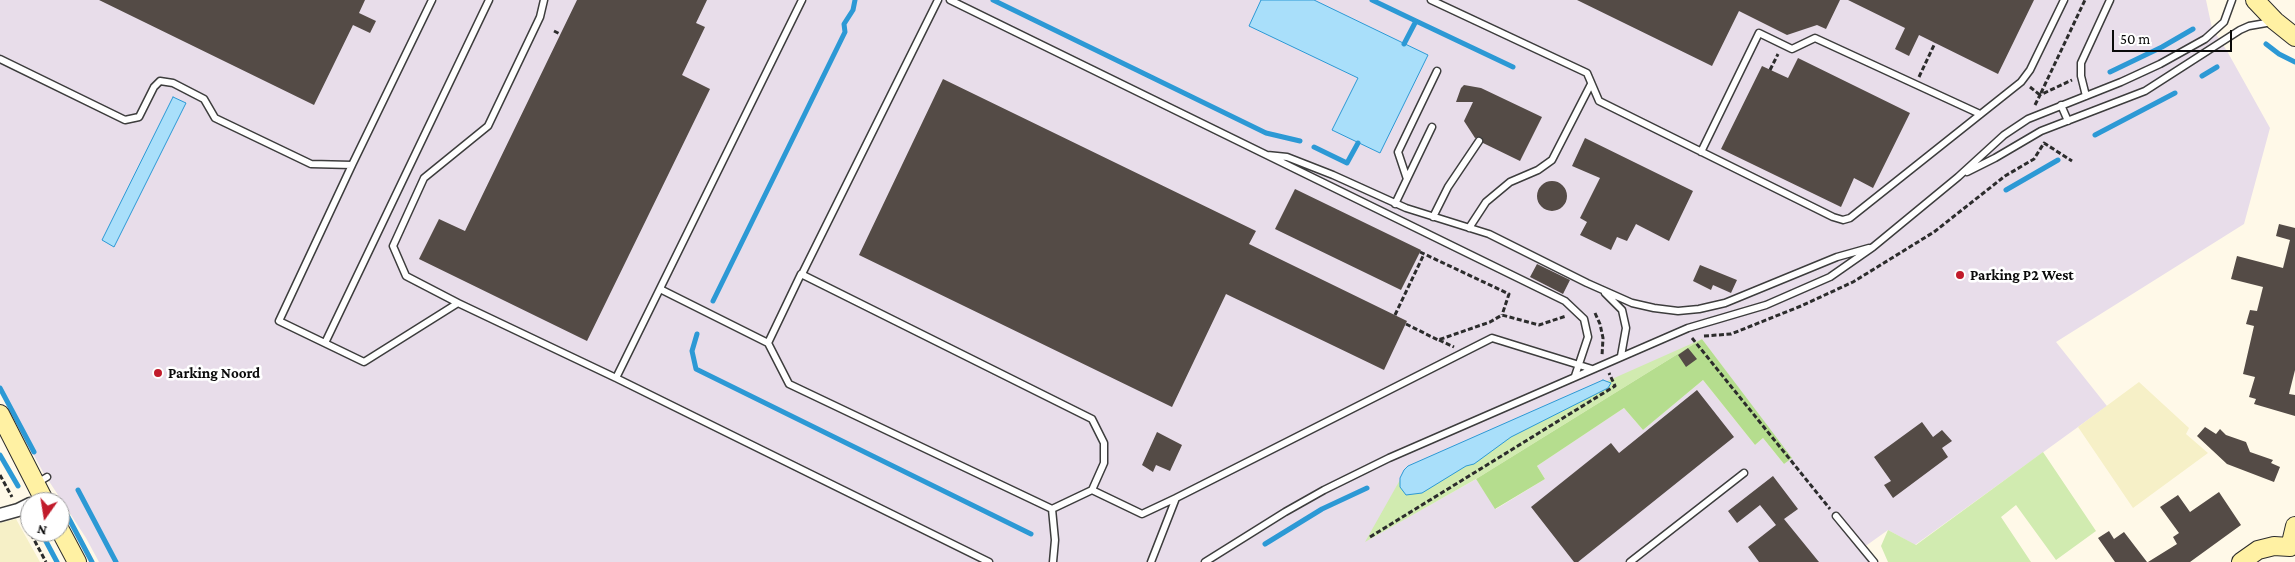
<!DOCTYPE html>
<style>
body{margin:0}
#map{position:relative;width:2295px;height:562px;overflow:hidden;background:#fff9e8;font-family:"Crimson Pro",serif}
canvas{display:block}
.north{position:absolute;left:20px;top:492px;width:50px;height:50px;box-sizing:border-box;background:#fff;border:1px solid #9d9d9d;border-radius:50%;rotate:193deg;font-size:14px;font-weight:700;line-height:20px;text-align:center;color:#0a0a0a}
.north::after{content:'';display:block;margin:auto;width:18px;height:22px;background:#c11b2b;clip-path:polygon(50% 0,100% 100%,50% 72%,0 100%)}
.scale{position:absolute;left:2112px;top:30px;width:120px;height:22px;box-sizing:border-box;border:2px solid #0a0a0a;border-top:0;padding-left:6px;font-size:15px;line-height:18px;white-space:nowrap;color:#0a0a0a;-webkit-text-stroke:4px #fff;paint-order:stroke}
</style>
<div id="map">
<canvas width="2295" height="562"></canvas>
<div class="north">N</div>
<div class="scale">50 m</div>
</div>
<script>
const ctx = document.querySelector('canvas').getContext('2d');
ctx.lineJoin = 'round';
function fill(path, color) { ctx.fillStyle = color; ctx.fill(path, 'evenodd'); }
const toPath = rows => new Path2D(rows.map(r => 'M' + r).join(''));
function stroke(path, color, width, dash) { ctx.strokeStyle = color; ctx.lineWidth = width; ctx.lineCap = dash ? 'butt' : 'round'; ctx.setLineDash(dash || []); ctx.stroke(path); }
function drawText(font, color, halo, rows, align = 'center') {
  ctx.font = font + ' "Crimson Pro",serif'; ctx.lineWidth = 5; ctx.setLineDash([]); ctx.textBaseline = 'middle'; ctx.strokeStyle = halo; ctx.fillStyle = color; for (const [text, x, y, turn = 0] of rows) {
    ctx.save(); ctx.translate(x, y); ctx.rotate((+turn || 0) * Math.PI / 180); ctx.textAlign = isNaN(turn) ? turn : align; if (halo) ctx.strokeText(text, 0, 0); ctx.fillText(text, 0, 0); ctx.restore();
  }
}
const industrial = toPath([
 [0,0,2206,0,2212,28,2227,51,2270,128,2244,224,2056,342,2107,406,1915,545,1888,530,1860,550,1869,562,99,562,86,538,43,472,0,392],
 [1702,339,1791,458,1784,464,1763,438,1755,445,1703,380,1643,430,1624,408,1537,466,1545,479,1496,509,1476,479,1366,541]
]);
const farmland = toPath([
 [2139,382,2189,428,2186,434,2208,453,2133,508,2078,427],
 [16,519,40,562,0,562,0,523]
]);
const green = toPath([
 [1702,339,1476,479,1365,542,1405,471],
 [2043,452,2096,531,2056,560,2016,505,2001,517,2031,562,1888,562,1881,546,1888,530,1916,545]
]);
const forest = toPath([
 [1702,339,1792,458,1784,464,1763,438,1755,445,1703,380,1643,430,1624,408,1537,466,1545,479,1495,509,1476,479]
]);
const water = toPath([
 [1261,0,1314,0,1428,55,1380,153,1332,130,1358,78,1249,26,1261,0],
 [173,97,186,103,114,247,102,240,173,97],
 [1603,380,1611,383,1608,388,1511,437,1474,464,1466,466,1422,493,1406,495,1400,487,1400,478,1404,470,1408,466,1603,380]
]);
const stream = toPath([
 [993,0,1266,133,1300,141],
 [1372,0,1416,21,1404,44],
 [1416,21,1513,67],
 [2266,44,2279,54,2295,62],
 [2110,72,2162,47,2193,29],
 [2202,76,2217,67],
 [2095,135,2175,93],
 [1314,147,1347,163,1358,143],
 [2006,190,2058,160],
 [713,301,845,32,844,24,853,10,855,0],
 [697,334,692,351,696,369,1031,534],
 [0,388,34,452],
 [0,455,18,486],
 [78,490,116,562],
 [67,515,92,562],
 [41,532,57,562],
 [1265,544,1322,509,1367,488]
]);
const building = toPath([
 [99,0,365,0,359,13,376,21,370,33,353,25,314,105],
 [577,0,707,0,696,23,705,27,682,75,710,89,587,341,419,259,439,219,465,231],
 [1577,0,1840,0,1826,29,1817,25,1787,35,1739,11,1712,66],
 [1848,0,2034,0,1998,74,1919,35,1909,56,1895,49,1905,28],
 [1798,58,1910,113,1873,188,1854,178,1841,207,1721,149,1762,66,1788,78],
 [943,79,1256,231,1249,244,1407,321,1384,370,1226,294,1172,407,859,255],
 [1464,85,1481,88,1542,117,1520,161,1483,143,1481,137,1475,138,1464,121,1473,102,1456,102,1461,88],
 [1585,138,1693,191,1669,241,1636,224,1627,241,1617,237,1611,250,1580,235,1587,222,1580,218,1600,178,1572,166],
 '1537 196a15 15 0 1 1 30 0a15 15 0 1 1-30 0Z',
 [1295,189,1421,250,1401,290,1275,229],
 [2279,224,2295,228,2295,370,2289,394,2295,395,2295,416,2254,404,2256,399,2249,397,2255,377,2243,374,2254,326,2246,324,2250,310,2257,311,2263,287,2231,279,2237,256,2283,268,2290,240,2276,236],
 [1537,264,1570,280,1563,294,1530,277],
 [1700,265,1737,280,1731,293,1713,285,1711,290,1693,281],
 [1688,348,1697,359,1686,367,1678,355],
 [1697,390,1734,437,1578,562,1574,562,1531,507,1611,443,1619,453],
 [1922,422,1933,437,1942,430,1952,441,1942,448,1948,457,1893,498,1884,485,1891,481,1874,457],
 [2205,427,2216,434,2220,429,2226,435,2246,442,2250,452,2273,460,2271,463,2280,467,2274,482,2227,464,2197,436],
 [1157,432,1182,445,1170,471,1156,465,1153,472,1142,465],
 [1773,476,1798,509,1784,519,1819,562,1759,562,1748,547,1776,525,1760,505,1737,523,1728,511],
 [2219,492,2241,525,2190,562,2148,562,2177,544,2173,537,2179,533,2160,507,2178,495,2190,512],
 [2109,531,2114,539,2124,532,2147,562,2115,562,2098,538]
]);
const path = toPath([
 [554,31,560,34],
 [1770,70,1778,54],
 [1919,77,1935,43],
 [2030,87,2040,95,2085,0],
 [2035,105,2040,95,2072,80],
 [1420,252,1509,294,1502,315],
 [1595,313,1600,324,1603,338,1602,356],
 [1395,315,1424,254],
 [1406,324,1438,340,1490,322,1502,315,1539,325,1566,316],
 [1704,336,1731,334,1801,306,1853,282,1934,232,2005,176,2034,159,2044,143,2072,161],
 [1692,338,1830,509],
 [1439,340,1454,347],
 [0,475,12,497],
 [24,521,46,562],
 [1370,537,1615,386,1609,373]
]);
const lane = toPath([
 [950,0,1565,301,1584,319,1588,337,1575,376],
 [1431,0,1587,73,1599,101,1833,217,1843,220,1850,218,2021,82,2030,70,2064,0],
 [0,59,125,120,139,117,154,87,160,81,173,83,204,99,215,118,311,164,352,165,432,0],
 [2086,96,2081,76,2081,63,2110,0],
 [2061,105,2068,121],
 [1701,152,1759,33,1792,49,1815,38,1980,114],
 [1267,155,1287,157,1333,175,1406,208,1489,234,1587,283,1632,303,1654,308,1678,311,1699,309,1725,303,1837,257,1869,248],
 [352,165,279,321,364,362,458,303,616,378,989,562],
 [1967,172,1995,158,2041,131,2145,91,2240,30,2249,26,2272,22],
 [1407,179,1398,152,1437,71],
 [1395,204,1432,127],
 [1433,217,1448,187,1479,141],
 [1469,228,1486,202,1510,182,1538,170,1552,160,1591,84],
 [802,274,938,0],
 [660,289,768,343],
 [1605,293,1622,310,1626,328,1621,356],
 [458,303,406,276,393,246,424,178,488,126,540,17,544,0],
 [325,343,489,0],
 [616,378,802,0],
 [37,483,47,477],
 [1092,490,1052,509,789,384,768,343,801,274,1092,419,1104,443,1104,463,1092,490,1142,514,1176,498],
 [1052,509,1055,540,1053,562],
 [1836,516,1874,562],
 [1151,562,1176,498,1492,338,1592,369],
 [1205,562,1285,512,1324,490,1389,458,1688,328,1766,305,1830,277,1873,247,1958,177,2004,135,2028,119,2121,82,2160,64,2205,39,2224,22,2232,0],
 [1630,562,1744,473]
]);
const street = toPath([
 [0,515,18,510,30,504]
]);
const secondary = toPath([
 [2255,0,2275,21,2295,37],
 [0,414,45,502],
 [60,530,77,562],
 [2241,562,2258,550,2274,546,2290,547,2295,526]
]);
const markers = [
 [1960,275,5,"#c11b2b"],
 [158,373,5,"#c11b2b"]
];
const poiNames = [
 ["Parking P2 West",1970,275],
 ["Parking Noord",168,373]
];
fill(industrial, '#e8ddea');
fill(farmland, '#f6f0c7');
fill(green, '#d1ebb0');
fill(forest, '#b5dd8e');
fill(water, '#a9dffa');
stroke(water, '#2c99d5', 1);
stroke(stream, '#2c99d5', 5);
fill(building, '#544b46');
stroke(lane, '#3d3d3d', 9);
stroke(street, '#3d3d3d', 15);
stroke(secondary, '#2c2c2c', 20);
stroke(path, '#2c2c2c', 3, [5, 2.5]);
stroke(lane, '#fff', 6);
stroke(street, '#fff', 12);
stroke(secondary, '#fff1a3', 18);
for (const [x, y, r, color] of markers) { const dot = new Path2D(); dot.arc(x, y, r, 0, 2 * Math.PI); ctx.fillStyle = color; ctx.fill(dot); stroke(dot, '#fff', 2); }
drawText('bold 15px', '#0a0a0a', '#fff', poiNames, 'left');
</script>
